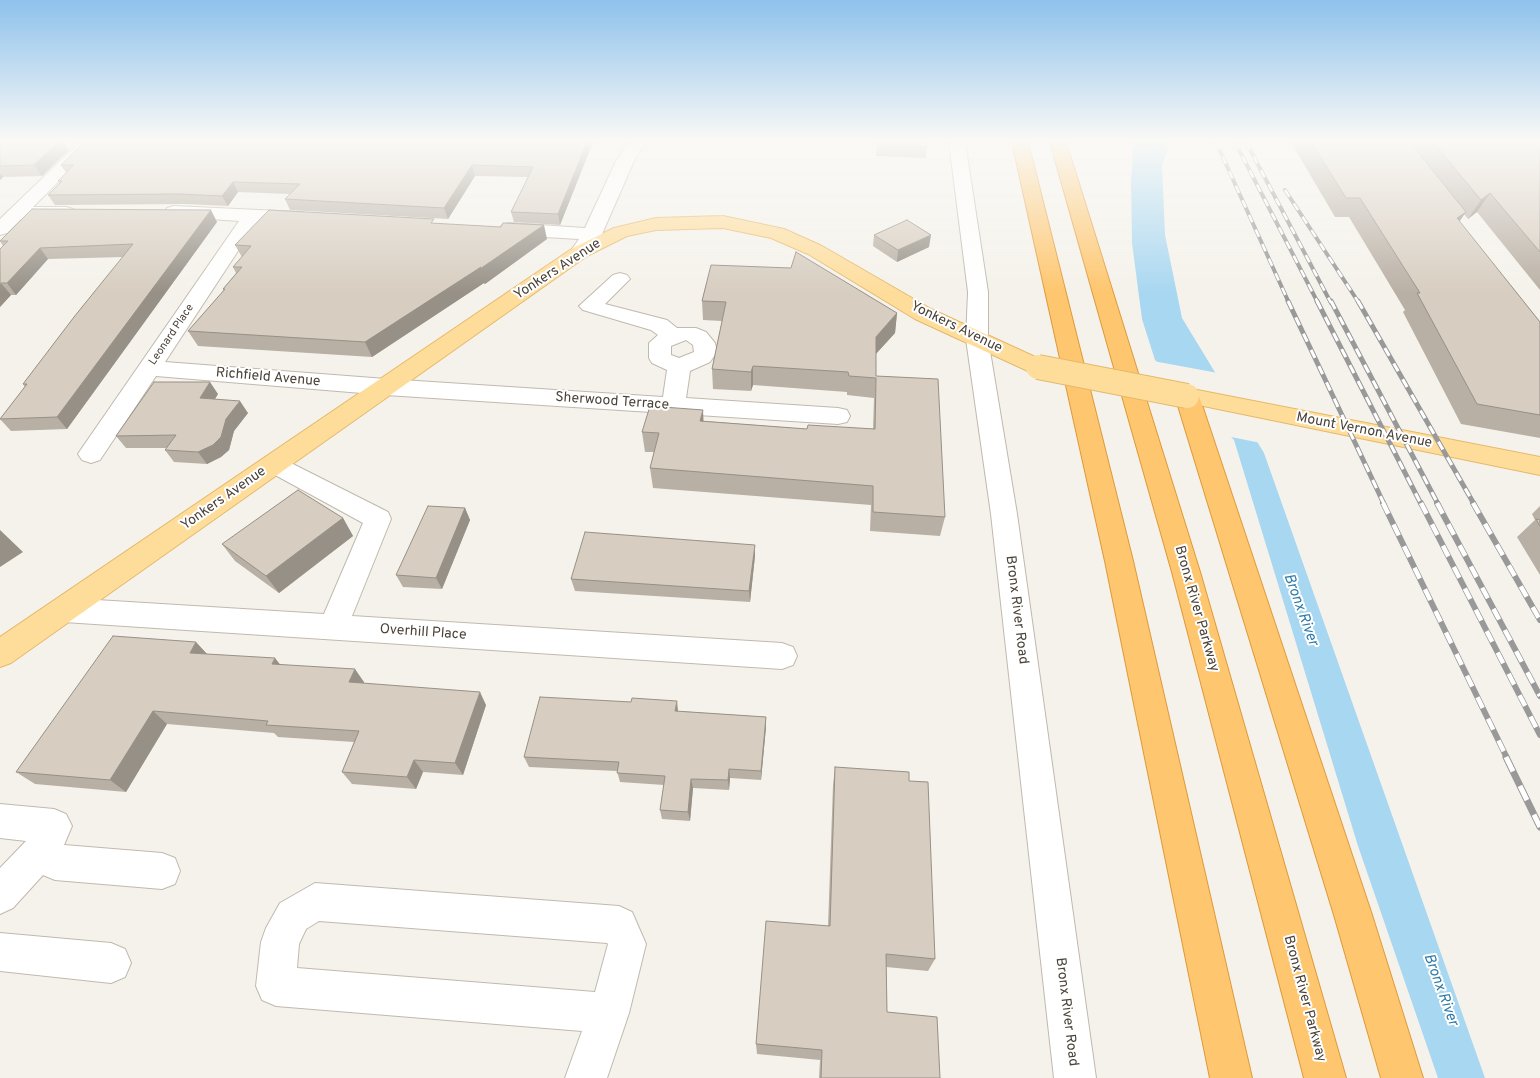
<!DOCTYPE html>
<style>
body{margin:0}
canvas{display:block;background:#f5f2eb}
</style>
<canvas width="1540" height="1078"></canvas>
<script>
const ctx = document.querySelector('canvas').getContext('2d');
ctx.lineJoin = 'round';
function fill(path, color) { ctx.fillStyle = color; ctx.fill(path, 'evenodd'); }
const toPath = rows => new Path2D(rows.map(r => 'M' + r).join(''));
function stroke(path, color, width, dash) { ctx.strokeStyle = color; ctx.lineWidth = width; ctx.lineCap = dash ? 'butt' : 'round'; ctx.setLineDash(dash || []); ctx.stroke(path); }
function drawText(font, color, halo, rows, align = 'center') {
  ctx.font = font + ' Overpass,sans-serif'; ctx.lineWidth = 4; ctx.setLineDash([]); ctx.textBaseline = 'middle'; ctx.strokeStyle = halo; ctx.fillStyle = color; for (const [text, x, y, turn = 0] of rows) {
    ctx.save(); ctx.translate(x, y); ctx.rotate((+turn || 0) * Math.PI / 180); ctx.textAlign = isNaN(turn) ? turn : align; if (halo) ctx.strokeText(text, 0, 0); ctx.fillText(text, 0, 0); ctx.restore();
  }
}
const water = toPath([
 [1134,142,1170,142,1162,166,1165,235,1182,318,1264,453,1485,1078,1438,1078,1358,846,1234,440,1155,360,1142,319,1132,243,1131,180]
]);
const pier = toPath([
 [1153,361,1218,373,1261,443,1226,436]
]);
const minor = toPath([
 [80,142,98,142,33,207,66,207,73,209,75,213,73,217,21,219,7,233,0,235,0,219,80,142],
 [629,142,646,142,634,161,602,234,589,253,575,253,572,249,579,239,509,235,502,233,499,229,502,225,509,223,585,228,616,161,629,142],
 [949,142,965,142,988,292,988,339,1017,514,1096,1078,1054,1078,991,514,966,339,968,292,949,142],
 [174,206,301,212,308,214,310,218,308,222,301,224,257,222,165,362,386,379,663,397,667,370,652,363,649,358,649,343,658,335,651,330,583,310,579,306,613,275,620,273,627,275,630,279,605,304,667,320,677,328,696,328,706,332,715,343,717,352,710,362,690,371,686,398,838,408,847,410,850,416,847,422,838,424,386,395,156,376,100,460,91,463,82,460,78,454,82,448,239,221,167,216,165,212,167,208,174,206],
 [686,340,693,345,694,352,679,358,671,355,671,346,686,340],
 [275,455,388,512,391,519,352,616,782,643,793,647,797,656,793,665,782,669,64,622,54,619,49,610,54,601,64,598,324,614,363,523,266,470,262,464,266,458,275,455],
 [0,804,54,809,66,814,72,826,64,845,162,853,175,858,180,871,175,884,162,889,55,880,43,875,13,908,0,914,0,868,26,841,0,838,0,804],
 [315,883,619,906,632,912,646,944,629,1013,607,1078,565,1078,582,1031,276,1006,262,1000,256,986,261,942,266,928,280,903,315,883],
 [319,921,607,943,608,944,595,992,297,968,299,944,306,929,319,921],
 [0,933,111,943,125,949,131,963,125,977,111,983,0,971,0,933]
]);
const major = toPath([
 [723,216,784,229,822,246,931,309,1046,362,1049,367,1046,372,1038,374,1030,372,915,319,808,254,771,238,723,228,656,230,627,236,587,256,11,663,0,667,0,637,573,248,614,228,656,218,723,216],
 [1187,388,1540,457,1540,475,1179,401,1175,396,1179,391,1187,388]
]);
const highway = toPath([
 [1012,142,1028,142,1133,561,1252,1078,1210,1078,1105,561,1012,142],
 [1050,142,1066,142,1200,572,1346,1078,1304,1078,1172,572,1050,142],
 [1187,388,1195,391,1199,396,1372,915,1423,1078,1381,1078,1334,915,1175,396,1179,391,1187,388]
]);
const railFar3 = toPath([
 [1216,142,1289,303],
 [1235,142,1318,303],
 [1246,142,1331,303],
 [1285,190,1359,303]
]);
const railFar2 = toPath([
 [1288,301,1384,504],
 [1317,301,1421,504],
 [1331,301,1438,504],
 [1358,301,1474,504]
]);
const railFar1 = toPath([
 [1383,503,1507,758],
 [1421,503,1540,735],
 [1437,503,1540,696],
 [1473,503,1540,620]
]);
const rail = toPath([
 [1506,757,1540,827]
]);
const majorBridge = toPath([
 [1038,367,1187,396]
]);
const wall = toPath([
 [0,142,69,150,42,176,3,177,0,180],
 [84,142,593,142,560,225,514,222,511,212,528,177,475,176,448,219,290,210,285,199,291,194,238,192,228,206,185,204,55,205,48,195,60,183,58,181,66,173,61,165],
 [877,142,927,142,926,158,876,156],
 [1293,142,1537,142,1540,145,1540,290,1477,212,1468,219,1464,214,1459,221,1540,322,1540,438,1461,424,1403,312,1405,310,1349,217,1335,217,1292,144],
 [217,222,67,429,11,431,0,419,25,387,23,384,123,257,48,259,16,295,11,295,0,307,3,246,0,241],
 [435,223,547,239,485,284,484,283,372,357,198,346,188,331,224,291,223,289,236,273,233,267,242,257,235,245],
 [874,235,929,247,897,262,873,246],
 [711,265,897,313,895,333,876,354,876,376,945,517,940,536,870,531,871,505,653,488,650,468,654,452,645,452,642,432,704,421,807,429,873,429,874,398,847,395,847,392,753,385,751,391,713,389,712,369,722,321,703,320,702,301],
 [218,394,215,399,248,413,234,431,229,450,221,457,207,464,174,462,165,450,167,448,126,448,116,436],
 [1540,506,1540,575,1517,537,1535,520,1532,514],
 [465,508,470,520,442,589,403,587,396,575],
 [343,518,353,536,279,593,235,561,222,544],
 [755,556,750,602,575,591,571,579],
 [207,654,280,664,364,682,364,683,486,705,463,775,423,772,416,789,352,784,342,772,354,742,278,737,274,733,167,724,126,792,35,784,16,772],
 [678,711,766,717,766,727,761,780,730,778,729,790,693,788,690,821,662,819,660,810,664,785,620,782,617,771,529,767,524,757],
 [835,767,909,781,935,959,928,971,886,967,887,1012,940,1078,819,1078,820,1060,757,1054,756,1044,828,926,833,785]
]);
const shadedWall = toPath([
 [58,142,63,142,69,150,42,176,34,165],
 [587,142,593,142,560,225,558,214],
 [472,165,475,176,448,219,444,208],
 [0,173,3,177,0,180],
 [233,182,238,192,228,206,222,196],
 [1490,193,1477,212,1468,219,1481,200],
 [211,210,217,222,67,429,57,417],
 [1466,212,1453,231,1457,218],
 [544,225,547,239,485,284,484,283,372,357,365,342],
 [931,235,929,247,897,262,898,250],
 [40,248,48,259,16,295,7,283],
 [1,283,11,295,0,307,0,285],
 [897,313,895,333,873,357,876,337],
 [753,366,753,385,751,391,751,372],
 [210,382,218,394,208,410,200,398],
 [240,401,248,413,234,431,229,450,221,457,207,464,198,452],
 [703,410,704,430,700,421],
 [465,508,470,520,442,589,436,578],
 [343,518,353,536,279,593,266,576],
 [0,530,23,552,0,567],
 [755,545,755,556,750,602,749,591],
 [196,642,209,656,190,653],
 [275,658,286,672,272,664],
 [355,669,364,682,359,695,349,682],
 [480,692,486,705,463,775,455,763],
 [677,701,678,711,675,711],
 [153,711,167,724,126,792,110,780],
 [766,717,766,727,761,780,761,771],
 [414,760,423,772,416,789,407,777],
 [729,769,730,778,729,790,728,780],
 [691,779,693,788,690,821,688,812]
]);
const building = toPath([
 [0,142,58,142,34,165,0,166,0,142],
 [84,142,587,142,558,214,511,212,533,167,472,165,444,208,285,199,300,184,233,182,222,196,179,194,48,195,62,181,58,181,74,165,61,165,84,142],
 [878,142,927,142,927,147,877,145,878,142],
 [1311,142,1410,142,1466,212,1457,218,1540,322,1540,415,1477,404,1417,293,1420,293,1360,198,1346,198,1311,142],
 [1433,142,1537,142,1540,145,1540,252,1490,193,1481,200,1433,142],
 [32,209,211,210,57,417,0,419,27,384,23,384,74,317,133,244,40,248,7,283,1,283,0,285,0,249,8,241,0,241,32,209],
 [269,210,434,219,431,223,501,227,503,223,544,225,480,269,481,267,365,342,188,331,225,289,223,289,242,267,233,267,251,246,235,245,269,210],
 [907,220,931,235,898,250,874,235,907,220],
 [796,252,897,313,876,337,876,376,938,379,945,517,873,512,873,486,650,468,659,433,642,432,650,406,703,410,700,421,807,429,808,425,875,429,876,378,849,376,848,372,753,366,751,372,712,369,726,302,702,301,711,265,791,268,796,252],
 [154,382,210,382,200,398,240,401,226,419,221,437,213,445,198,452,165,450,176,435,116,436,154,382],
 [298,490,343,518,266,576,222,544,298,490],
 [428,506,465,508,436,578,396,575,428,506],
 [1536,519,1540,520,1540,526,1536,519],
 [585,532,755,545,749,591,571,579,585,532],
 [113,636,196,642,190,653,275,658,272,664,355,669,349,682,480,692,455,763,414,760,407,777,342,772,359,731,266,725,268,721,153,711,110,780,16,772,113,636],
 [540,697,631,702,632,698,677,701,675,711,766,717,761,771,729,769,728,780,691,779,688,812,660,810,665,776,617,773,619,762,524,757,540,697],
 [835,767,909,772,909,781,928,782,935,959,886,954,887,1012,937,1017,940,1078,821,1078,822,1050,756,1044,766,921,830,926,835,767]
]);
const farStreetnames = [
 ["Leonard Place",172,335,-56]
];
const streetNames = [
 ["Yonkers Avenue",558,270,-33],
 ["Yonkers Avenue",956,328,26],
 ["Richfield Avenue",268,378,5],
 ["Sherwood Terrace",612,402,4],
 ["Mount Vernon Avenue",1364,431,11],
 ["Yonkers Avenue",224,499,-35],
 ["Bronx River Parkway",1196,609,74],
 ["Bronx River Road",1016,610,83],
 ["Overhill Place",423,633,4],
 ["Bronx River Parkway",1304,999,75],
 ["Bronx River Road",1066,1012,83]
];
const waterNames = [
 ["Bronx River",1300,610,70],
 ["Bronx River",1440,990,70]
];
fill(water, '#a8d7f1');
fill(pier, '#f5f2eb');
stroke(minor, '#c1b9ad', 2);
stroke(major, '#e5b96a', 2);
stroke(highway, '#de9a3c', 2);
fill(minor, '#fff');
fill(major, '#fedd9b');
fill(highway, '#fec66e');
stroke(railFar3, '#999', 4);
stroke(railFar2, '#999', 5);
stroke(railFar1, '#999', 6);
stroke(rail, '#999', 7);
stroke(railFar3, '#fff', 2.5, [8]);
stroke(railFar2, '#fff', 3, [9]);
stroke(railFar1, '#fff', 4.5, [12]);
stroke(rail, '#fff', 5, [16]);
stroke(majorBridge, '#e5b96a', 26, []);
stroke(majorBridge, '#fedd9b', 24);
fill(wall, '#b9b0a5');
fill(shadedWall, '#969086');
fill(building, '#d7cdc0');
stroke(building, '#969086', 1);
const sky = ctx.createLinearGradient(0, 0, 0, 293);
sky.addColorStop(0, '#8ec2ec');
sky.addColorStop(0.48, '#faf9f6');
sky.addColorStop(1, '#faf9f600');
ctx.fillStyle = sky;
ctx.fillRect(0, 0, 1540, 293);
drawText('11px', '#4a4238', '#fff', farStreetnames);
drawText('14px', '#4a4238', '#fff', streetNames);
drawText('italic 15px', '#2d7aa7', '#fff', waterNames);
</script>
